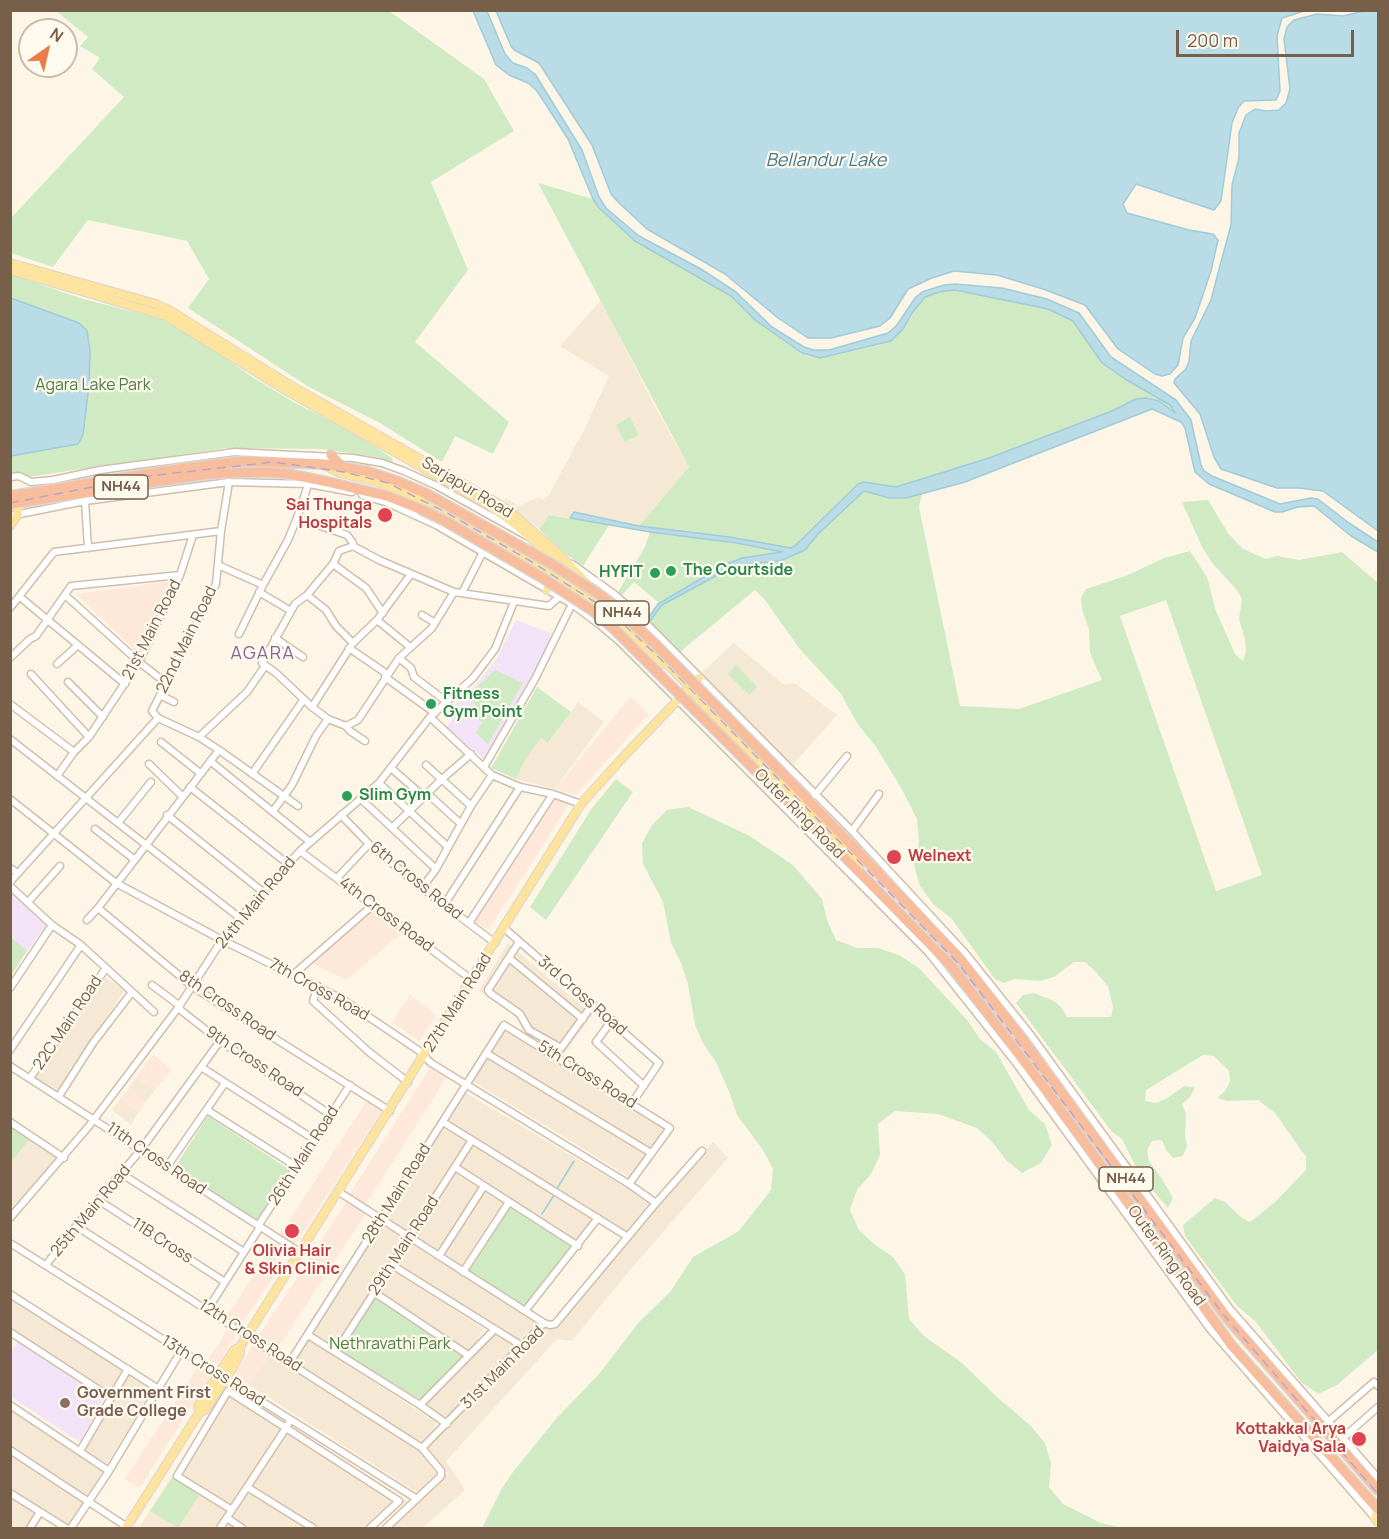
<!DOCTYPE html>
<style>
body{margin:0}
#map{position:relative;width:1389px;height:1539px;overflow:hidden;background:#fdf6e7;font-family:Manrope,sans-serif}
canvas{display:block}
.frame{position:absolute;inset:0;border:12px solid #775f4a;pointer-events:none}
.north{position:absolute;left:18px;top:18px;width:60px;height:60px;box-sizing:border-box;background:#fffaee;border:2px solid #c9bcac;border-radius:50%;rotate:34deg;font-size:16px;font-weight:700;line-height:24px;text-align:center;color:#775f4a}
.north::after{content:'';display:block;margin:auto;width:21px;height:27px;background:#e97d49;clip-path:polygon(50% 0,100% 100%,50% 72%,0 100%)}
.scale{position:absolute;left:1176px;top:30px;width:178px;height:27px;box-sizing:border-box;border:3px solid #775f4a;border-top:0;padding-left:8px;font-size:18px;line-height:21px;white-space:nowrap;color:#775f4a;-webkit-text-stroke:4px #fffaee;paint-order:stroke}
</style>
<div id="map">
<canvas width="1389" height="1539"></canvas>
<div class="frame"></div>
<div class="north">N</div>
<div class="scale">200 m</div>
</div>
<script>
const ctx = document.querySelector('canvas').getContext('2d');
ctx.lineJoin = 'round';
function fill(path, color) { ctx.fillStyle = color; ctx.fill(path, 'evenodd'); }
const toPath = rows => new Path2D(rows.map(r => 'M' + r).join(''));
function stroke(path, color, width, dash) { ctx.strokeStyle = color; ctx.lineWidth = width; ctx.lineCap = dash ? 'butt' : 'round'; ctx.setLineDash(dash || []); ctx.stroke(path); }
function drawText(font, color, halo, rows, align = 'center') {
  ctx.font = font + ' Manrope,sans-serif'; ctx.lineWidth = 4.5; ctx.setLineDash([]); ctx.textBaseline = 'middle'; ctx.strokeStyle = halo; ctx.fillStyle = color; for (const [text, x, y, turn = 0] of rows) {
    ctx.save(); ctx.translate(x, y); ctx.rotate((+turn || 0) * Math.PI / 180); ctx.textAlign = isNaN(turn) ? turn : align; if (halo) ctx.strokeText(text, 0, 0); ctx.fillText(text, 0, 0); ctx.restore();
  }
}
const residential = toPath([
 [601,300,655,407,689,467,639,526,574,512,570,518,549,515,539,529,503,500,506,498,518,506,539,497,543,499,549,495,586,426,609,376,560,346],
 [734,643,783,684,795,683,830,710,838,714,791,767,700,674],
 [578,702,604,722,555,789,516,779,525,760,541,738,549,743],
 [508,943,592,1015,562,1057,524,1031,512,1013,479,991],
 [103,976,125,990,56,1093,34,1078],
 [506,1028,668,1128,651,1151,490,1051],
 [487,1058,646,1155,631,1178,471,1080],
 [136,1077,155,1090,146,1102,128,1089],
 [464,1092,628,1189,650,1205,628,1234,446,1121],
 [120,1099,139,1112,131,1125,112,1110],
 [443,1127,468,1143,409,1234,384,1218],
 [30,1139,58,1159,11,1210,11,1162],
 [473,1142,594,1219,577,1241,458,1166],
 [713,1142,728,1158,630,1270,572,1341,557,1339,446,1461,465,1490,423,1528,391,1528,448,1473,426,1448,449,1427,545,1326,556,1326],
 [456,1171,480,1187,438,1253,414,1237],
 [484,1189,506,1204,463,1269,441,1255],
 [381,1224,406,1241,336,1349,311,1333],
 [410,1243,537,1323,518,1341,397,1264],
 [393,1270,484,1329,469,1353,378,1294],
 [12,1296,124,1370,109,1394,11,1328,10,1299],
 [494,1332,515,1346,447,1420,424,1405],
 [308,1339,437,1423,422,1445,294,1362],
 [270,1354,420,1451,438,1475,418,1493,249,1385],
 [129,1373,153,1390,107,1464,85,1449],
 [229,1385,288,1424,407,1501,377,1528,139,1528],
 [10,1408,105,1469,87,1496,11,1446],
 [10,1452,84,1501,67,1527,11,1490],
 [10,1494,37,1511,25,1528,11,1528]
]);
const commercial = toPath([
 [175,581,140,655,76,594],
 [630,697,649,714,576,795,555,789],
 [554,796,569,804,489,929,473,922],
 [373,910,402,933,346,980,311,963],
 [410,995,436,1015,419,1041,392,1022],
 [153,1055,172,1069,155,1090,136,1077],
 [430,1068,446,1078,365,1205,349,1195],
 [128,1089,146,1102,139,1112,120,1099],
 [367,1100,382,1110,295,1245,280,1235],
 [347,1201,366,1213,277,1349,258,1337],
 [269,1253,283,1263,240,1326,226,1317],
 [228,1329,236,1335,218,1364,209,1358],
 [254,1343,270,1354,249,1385,234,1375],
 [197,1368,210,1376,140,1488,125,1479]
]);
const education = toPath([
 [516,620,553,634,534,673,484,759,446,727,454,717,448,711,476,685,497,658],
 [11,892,46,925,27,951,11,937],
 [18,1341,104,1398,80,1442,11,1397,11,1353]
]);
const green = toPath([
 [56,11,389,11,484,79,514,131,431,182,468,270,415,342,509,422,493,454,455,436,442,462,380,423,309,387,188,308,209,279,187,241,88,220,53,267,11,253,11,218,124,97,92,69,100,58,80,46,88,37],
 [538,183,593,199,598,207,635,241,731,296,755,320,807,356,821,358,883,344,903,329,912,313,925,297,939,292,955,290,1048,309,1073,321,1102,363,1125,379,1170,405,1177,415,1158,401,1136,399,1112,411,989,458,926,478,919,507,960,706,1019,709,1102,680,1090,653,1089,630,1082,609,1081,598,1086,589,1128,575,1164,558,1190,551,1207,577,1216,611,1235,654,1243,661,1246,651,1245,640,1239,619,1242,599,1237,590,1213,564,1203,549,1182,502,1208,500,1228,533,1243,549,1266,559,1277,556,1299,560,1342,552,1378,583,1378,1350,1337,1385,1318,1394,1301,1382,1255,1321,1237,1306,1185,1236,1183,1225,1215,1198,1225,1202,1241,1217,1250,1222,1275,1202,1306,1170,1306,1157,1275,1113,1258,1100,1227,1101,1217,1098,1225,1091,1230,1082,1229,1071,1214,1056,1203,1055,1146,1090,1145,1101,1156,1103,1166,1099,1184,1086,1195,1087,1190,1097,1182,1104,1186,1114,1185,1136,1187,1146,1183,1156,1173,1158,1166,1150,1162,1140,1152,1141,1147,1150,1149,1161,1162,1179,1173,1198,1168,1208,1141,1177,1122,1139,1112,1132,1016,1003,1023,995,1034,993,1054,1001,1062,1008,1067,1017,1111,1017,1113,1007,1108,986,1094,970,1085,962,1074,962,1054,977,1040,981,1014,979,1004,983,995,979,951,918,933,904,920,886,914,865,919,841,917,819,900,786,876,747,857,723,841,694,799,648,765,600,755,590,680,652,650,621,662,605,687,591,721,567,659,603,634,582,622,595,618,592,645,547,650,532,731,542,729,537,639,526,689,467],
 [1166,600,1262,875,1216,891,1120,616],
 [10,274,80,298,165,320,200,340,249,375,295,403,355,433,392,458,393,461,392,462,376,457,322,449,225,448,28,477,22,473,11,473],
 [630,417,639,435,625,442,616,425],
 [549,515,609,525,583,566,563,552,539,529],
 [736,665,757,687,749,695,728,674],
 [495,670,523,683,488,744,476,733,482,722,469,711,475,704,467,696],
 [537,687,571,712,548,743,541,738,525,760,516,779,491,768],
 [616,779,633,792,546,920,530,907,592,808],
 [688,807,748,835,793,865,822,899,827,920,836,940,857,948,878,948,899,955,919,968,968,1021,980,1039,996,1052,1029,1110,1045,1124,1052,1145,1041,1163,1022,1173,1006,1160,993,1143,977,1128,938,1114,895,1111,878,1124,880,1155,871,1174,857,1190,850,1210,859,1230,874,1244,893,1257,905,1274,909,1319,924,1336,962,1363,997,1397,1031,1426,1045,1443,1051,1464,1049,1487,1063,1504,1101,1523,1124,1528,482,1528,501,1490,513,1472,555,1420,599,1374,639,1322,670,1292,693,1257,739,1231,771,1190,773,1169,763,1150,737,1115,730,1094,716,1062,704,1045,695,1025,688,984,681,963,671,943,663,902,643,864,642,843,652,825,667,810],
 [11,937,27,951,11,976],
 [208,1116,290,1170,257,1221,175,1167],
 [11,1126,30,1139,11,1162],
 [509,1207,573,1248,524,1306,467,1271],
 [375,1297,464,1356,421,1400,340,1351],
 [173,1477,200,1494,178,1528,150,1511]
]);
const water = toPath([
 [473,11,487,11,505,54,513,63,527,68,535,74,582,150,599,197,606,208,639,236,701,269,736,292,772,327,804,347,814,350,829,350,888,333,897,325,915,298,922,292,944,285,955,284,1002,288,1047,299,1079,313,1111,357,1176,400,1191,420,1201,465,1204,471,1212,476,1280,504,1311,498,1318,499,1349,523,1378,542,1378,552,1351,536,1314,506,1298,507,1282,512,1275,512,1209,484,1195,472,1185,428,1181,422,1152,409,965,482,906,498,890,498,864,491,818,534,805,550,780,561,747,564,732,568,729,563,742,558,782,552,737,543,650,532,570,518,574,512,639,526,729,537,791,548,796,545,858,484,864,482,896,487,989,458,1112,411,1136,399,1146,398,1159,401,1175,413,1170,405,1125,379,1102,363,1073,321,1048,309,955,290,939,292,925,297,912,313,903,329,891,341,820,358,802,353,755,320,731,296,635,241,598,207,593,199,568,139,537,91,528,83,509,75,496,65,473,11],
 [496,11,1304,11,1282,18,1277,36,1280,91,1276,100,1244,101,1238,108,1232,123,1221,201,1214,210,1136,184,1123,204,1127,213,1189,230,1213,234,1218,240,1211,271,1195,318,1183,338,1178,365,1170,374,1162,376,1155,374,1118,349,1085,305,1043,289,997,275,954,271,932,278,908,289,890,318,880,326,831,338,808,338,778,318,725,274,647,229,618,202,611,194,592,145,539,63,514,50,511,46,496,11],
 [1364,11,1378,11,1378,531,1323,491,1299,488,1277,488,1221,469,1214,457,1200,414,1174,383,1175,379,1185,370,1189,362,1191,341,1211,300,1222,258,1231,225,1232,185,1239,158,1239,133,1246,115,1255,109,1266,111,1279,110,1286,103,1290,89,1284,39,1287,27,1294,20,1317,14,1343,16,1364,11],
 [11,298,79,323,87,331,90,350,89,385,83,435,78,444,11,456,11,298],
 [724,565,727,570,662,605,650,621,648,618,658,604,724,565]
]);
const stream = toPath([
 [556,1190,574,1161],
 [542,1214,554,1195]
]);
const minor = toPath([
 [10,477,19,476,31,482,53,480,100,470,235,452,353,458,382,463,404,471,437,486,525,535],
 [362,495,388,503,436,525,572,604,600,625,619,641,928,952,1016,1063,1210,1329,1375,1518],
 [85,501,88,548],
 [10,516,85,501,229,482,309,484,352,492],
 [297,518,347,535,353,543,353,546],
 [353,546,379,560,454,592,549,606,559,597],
 [333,564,366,588,383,613],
 [572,564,614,594,639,616,852,831,966,954,1030,1034,1230,1309,1378,1478],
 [218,565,263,585],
 [259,592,291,611],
 [462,593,483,552],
 [65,595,139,662,166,683],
 [307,595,326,610,336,626,353,643],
 [20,597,125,684],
 [10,608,54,552,221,531],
 [422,615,435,623],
 [377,620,410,647],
 [239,634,263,585,288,540,297,518,309,482],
 [275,638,303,657],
 [349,648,387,674],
 [10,658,30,639,36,636,71,586,180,575],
 [399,658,411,668,414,677,447,702],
 [57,664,78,645],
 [31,674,89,737],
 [385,677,435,713],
 [68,682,103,717],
 [160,695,174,702],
 [10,704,74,752],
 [312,707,353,643,377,620,411,574],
 [430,717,492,775,520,787,553,794,581,804],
 [158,718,199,737,219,750,298,806],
 [328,719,312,707,276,673,262,663,295,604,307,595,333,564,339,551,353,546],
 [346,726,350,731,365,741],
 [199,737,247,692,265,666],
 [10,739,240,918],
 [161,742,200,773],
 [219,750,98,908,193,987,390,1111],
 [210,761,310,842],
 [149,764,182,796],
 [426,765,471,806],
 [484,767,535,679,572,604],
 [391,768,424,797],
 [252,774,304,699],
 [57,776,74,752,89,737,139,662,180,575,193,535],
 [379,783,448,847],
 [190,787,288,864],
 [428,794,461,824],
 [815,795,847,756],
 [10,799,116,883,222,940,342,999,418,1050,431,1063,629,1184,656,1203],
 [361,799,436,869],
 [273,811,292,785,316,736,328,719,346,726,358,720,399,658,432,628,454,592],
 [167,815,263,892],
 [341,815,369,844,422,888,495,943],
 [118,823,151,782],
 [392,828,442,779,471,754],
 [95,829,135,860],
 [852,831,879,794],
 [300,851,472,980],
 [10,868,18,873],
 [337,878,369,844],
 [10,882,158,718,152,711,216,584,221,531,229,482],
 [10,886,52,925,81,945,154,1012],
 [422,888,436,869,471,806,492,775],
 [28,902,60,866],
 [444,905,520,787],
 [87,920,98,908],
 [469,923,553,794],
 [504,928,659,1063,632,1103],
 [519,942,488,990,490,993,520,1014,529,1030,561,1048,593,1004],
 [509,958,583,1019],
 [294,974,373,905],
 [152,985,180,1006],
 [318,986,313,1001,369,1052,408,1082],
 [10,988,52,925],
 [178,1008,220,1041,331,1115],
 [612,1020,596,1042,644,1086],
 [10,1050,81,945],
 [486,1053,651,1153],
 [10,1066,301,1253],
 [201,1067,315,1140],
 [30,1078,106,968],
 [59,1096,93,1043,132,992],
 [207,1110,297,1167],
 [10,1122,64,1158],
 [443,1122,628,1237],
 [455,1167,578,1246],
 [166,1168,225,1083],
 [122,1174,244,1252],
 [339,1192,544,1323,550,1325,555,1324,656,1203,702,1151],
 [98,1200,225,1282],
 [10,1218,89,1126,178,1008,222,940,240,918,300,851,379,783,430,717,473,678,495,649,514,602],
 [76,1226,422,1448],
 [258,1226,350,1085],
 [10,1243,417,1499],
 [439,1256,484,1186],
 [46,1265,76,1226,140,1151,220,1041],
 [392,1265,522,1346],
 [463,1272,509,1202],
 [375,1293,468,1355],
 [10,1294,157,1388],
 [208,1309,260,1227],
 [525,1311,598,1218],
 [10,1332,110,1397],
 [308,1335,420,1405,447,1424],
 [336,1352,472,1140],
 [290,1362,504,1025,670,1128,629,1184],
 [10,1405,109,1471],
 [420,1405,495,1329],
 [1329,1421,1374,1382,1378,1386],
 [1343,1438,1378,1407],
 [10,1450,127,1527],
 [80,1451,128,1369],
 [247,1487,313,1528],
 [10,1493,66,1528],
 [232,1510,177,1476,228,1391,286,1428,290,1420],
 [227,1518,242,1528],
 [30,1528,40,1512],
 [71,1528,109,1471,181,1351],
 [220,1528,286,1428,399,1501,370,1528],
 [386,1528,441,1476,441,1471,422,1448,544,1323]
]);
const major = toPath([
 [10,263,156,304,169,310,290,385,499,504,514,515,560,555,588,584,595,598,628,626,690,687,691,690],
 [10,270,166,316,287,391,490,506,515,524,555,560,557,564,556,573,547,590],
 [328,467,340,473,378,482,431,503,478,528,594,598],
 [10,526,18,514,18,499],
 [553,578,592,603,660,665],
 [687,689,691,691,860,865],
 [199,1413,198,1406,234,1350,240,1347],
 [1378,1509,1375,1518,1378,1522],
 [126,1528,199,1413,205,1410,233,1367,240,1354,240,1347,581,804,626,754,699,678]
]);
const highway = toPath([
 [331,455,344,468],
 [10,496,179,469,244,461,322,464,366,471,399,482,427,494],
 [10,504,207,474,260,472,283,473,328,482,387,496,420,509],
 [784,775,960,958,1014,1028,1227,1318,1378,1490],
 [772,787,865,878,952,967,1049,1094,1232,1346,1378,1509]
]);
const rail = toPath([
 [10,503,149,476,273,462,344,472,388,483,449,514,532,562,612,613,670,668,958,963,1223,1314,1378,1494]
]);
const highwayBridge = toPath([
 [427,494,550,563,603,597,655,644,784,775],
 [420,509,445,521,541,577,593,611,613,628,772,787]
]);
const markers = [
 [385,515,8,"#e0444e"],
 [671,571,6,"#2e9e5b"],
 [655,573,6,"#2e9e5b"],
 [431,704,6,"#2e9e5b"],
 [347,796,6,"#2e9e5b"],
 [894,857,8,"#e0444e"],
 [292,1231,8,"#e0444e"],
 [65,1403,6,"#8d6e63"],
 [1359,1439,8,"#e0444e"]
];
const shields = [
 [121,487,54],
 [622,613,54],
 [1126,1179,54]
];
const shieldNames = [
 ["NH44",121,487],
 ["NH44",622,613],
 ["NH44",1126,1179]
];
const parkNames = [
 ["Agara Lake Park",93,386],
 ["Nethravathi Park",390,1345]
];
const streetNames = [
 ["Sarjapur Road",467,488,31],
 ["21st Main Road",152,630,-63],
 ["22nd Main Road",187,640,-64],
 ["Outer Ring Road",799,814,45],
 ["6th Cross Road",416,881,39],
 ["24th Main Road",256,903,-50],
 ["4th Cross Road",386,915,37],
 ["7th Cross Road",319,990,29],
 ["3rd Cross Road",582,996,41],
 ["27th Main Road",458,1003,-58],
 ["8th Cross Road",227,1006,34],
 ["22C Main Road",68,1023,-56],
 ["9th Cross Road",254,1062,34],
 ["5th Cross Road",587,1075,32],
 ["26th Main Road",304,1156,-57],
 ["11th Cross Road",156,1159,34],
 ["28th Main Road",397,1194,-58],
 ["25th Main Road",91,1211,-50],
 ["11B Cross",162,1241,33],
 ["29th Main Road",404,1246,-57],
 ["Outer Ring Road",1166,1256,54],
 ["12th Cross Road",250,1336,33],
 ["31st Main Road",503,1368,-45],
 ["13th Cross Road",213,1371,32]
];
const healthNames = [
 ["Sai Thunga",372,506],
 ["Hospitals",372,524],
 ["Welnext",908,857,"left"],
 ["Olivia Hair",292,1252,"center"],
 ["& Skin Clinic",292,1270,"center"],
 ["Kottakkal Arya",1346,1430],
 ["Vaidya Sala",1346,1448]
];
const leisureNames = [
 ["The Courtside",683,571],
 ["HYFIT",643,573,"right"],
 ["Fitness",443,695],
 ["Gym Point",443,713],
 ["Slim Gym",359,796]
];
const educationNames = [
 ["Government First",77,1394],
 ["Grade College",77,1412]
];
const waterNames = [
 ["Bellandur Lake",826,161]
];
const neighbourhoodNames = [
 ["AGARA",263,654]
];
fill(residential, '#f5e9d5');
fill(commercial, '#fde8da');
fill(education, '#f3e3f9');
fill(green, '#d0ebc4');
fill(water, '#badce7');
stroke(water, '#a0cbd9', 1.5);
stroke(stream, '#a0cbd9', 1.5);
stroke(minor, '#cfbfac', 9);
stroke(major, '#dcd5d0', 10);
stroke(highway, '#dcd5d0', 12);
stroke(minor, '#fff', 6);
stroke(major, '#fce39e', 8);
stroke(highway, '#f8bd9c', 9);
stroke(rail, '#bba4c8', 1.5, [9, 6]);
stroke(highwayBridge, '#dcd5d0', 12, []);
stroke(highwayBridge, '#f8bd9c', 9);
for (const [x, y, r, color] of markers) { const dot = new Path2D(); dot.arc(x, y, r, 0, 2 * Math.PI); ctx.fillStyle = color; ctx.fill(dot); stroke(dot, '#fffaee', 2); }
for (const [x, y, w] of shields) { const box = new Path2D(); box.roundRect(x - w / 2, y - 12, w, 24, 4.5); ctx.fillStyle = '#fffaee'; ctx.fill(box); stroke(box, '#775f4a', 1.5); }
drawText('bold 15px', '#775f4a', null, shieldNames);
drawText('16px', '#4d7e42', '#fffaee', parkNames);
drawText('16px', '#775f4a', '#fffaee', streetNames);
drawText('bold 16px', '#be3a42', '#fffaee', healthNames, 'right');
drawText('bold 16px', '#27864d', '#fffaee', leisureNames, 'left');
drawText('bold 16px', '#785e54', '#fffaee', educationNames, 'left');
drawText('italic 18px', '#43788b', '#fffaee', waterNames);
ctx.letterSpacing = '1.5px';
drawText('18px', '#886294', '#fffaee', neighbourhoodNames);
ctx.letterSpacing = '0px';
</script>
